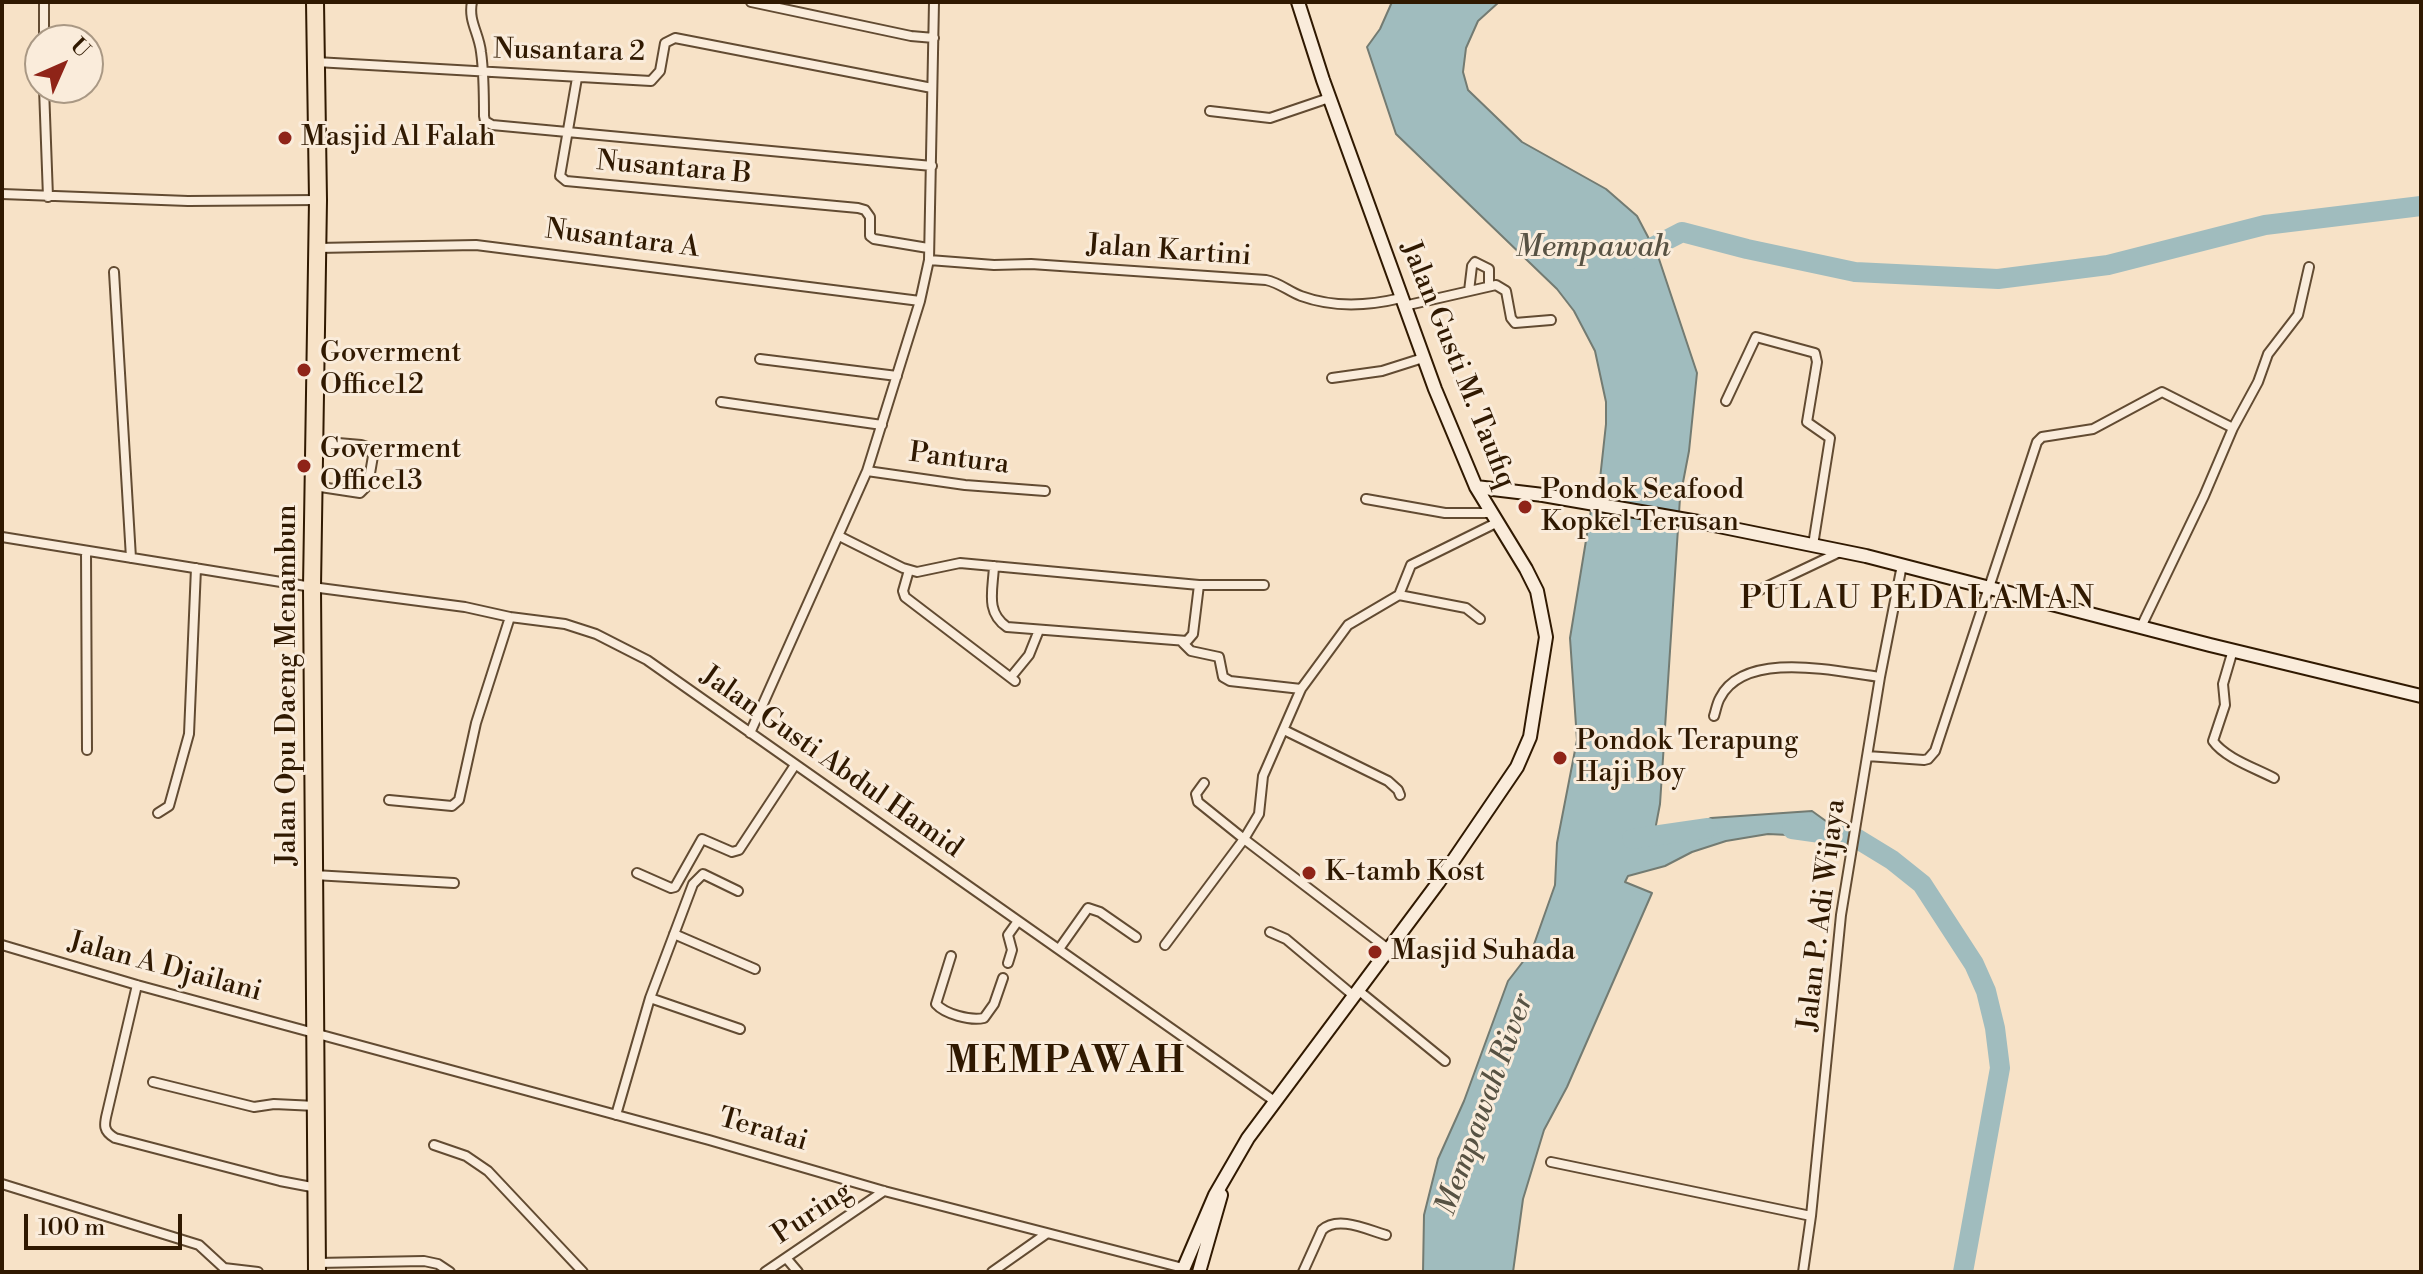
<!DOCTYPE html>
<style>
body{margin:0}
#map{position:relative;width:2423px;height:1274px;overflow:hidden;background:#f7e2c7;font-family:"Libre Bodoni",serif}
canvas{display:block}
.frame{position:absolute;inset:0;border:4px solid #301901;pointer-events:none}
.north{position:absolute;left:24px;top:24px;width:80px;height:80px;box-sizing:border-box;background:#faecdb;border:2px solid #a99884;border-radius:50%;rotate:45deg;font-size:22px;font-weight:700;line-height:32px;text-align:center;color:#301901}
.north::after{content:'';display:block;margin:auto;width:28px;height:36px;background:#8f2418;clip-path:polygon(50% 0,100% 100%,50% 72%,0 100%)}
.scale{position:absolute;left:24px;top:1214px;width:158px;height:36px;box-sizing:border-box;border:4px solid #301901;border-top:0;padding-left:10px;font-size:24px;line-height:28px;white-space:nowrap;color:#301901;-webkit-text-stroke:6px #faecdb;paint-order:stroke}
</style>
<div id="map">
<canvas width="2423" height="1274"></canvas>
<div class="frame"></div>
<div class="north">U</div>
<div class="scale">100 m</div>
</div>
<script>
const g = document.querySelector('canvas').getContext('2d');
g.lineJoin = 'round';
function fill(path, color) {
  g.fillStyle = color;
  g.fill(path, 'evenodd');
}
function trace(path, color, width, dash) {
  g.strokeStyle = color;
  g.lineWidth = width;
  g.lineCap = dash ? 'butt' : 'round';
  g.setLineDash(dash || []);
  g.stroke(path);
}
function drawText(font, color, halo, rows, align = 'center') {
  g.font = font + ' "Libre Bodoni",serif';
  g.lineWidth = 6;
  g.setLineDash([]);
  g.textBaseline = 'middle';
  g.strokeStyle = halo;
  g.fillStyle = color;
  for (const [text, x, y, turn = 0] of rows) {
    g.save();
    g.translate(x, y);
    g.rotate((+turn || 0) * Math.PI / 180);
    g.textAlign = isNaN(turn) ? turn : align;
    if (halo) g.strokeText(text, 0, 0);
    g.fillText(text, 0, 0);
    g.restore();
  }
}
const water = new Path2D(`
 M1392 2H1499L1478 21 1466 48 1463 72 1468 90 1522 142 1606 189 1637 216 1658 256 1697 373 1689 451 1680 498 1660 804 1656 825 1657 839 1662 841 1673 836 1711 818 1812 811 1830 824 1809 836 1768 834 1726 841 1692 852 1665 866 1628 876 1625 882 1652 893 1567 1087 1544 1130 1523 1199 1513 1272H1423L1424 1215 1438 1159 1464 1101 1508 981 1532 950 1555 885 1557 843 1577 740 1570 638 1591 510 1599 488 1606 424V402L1595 351 1574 311 1557 289 1396 134 1367 47 1380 29Z`);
const river = new Path2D(`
 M1628 260 1682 232 1747 249 1855 272 1998 279 2108 265 2265 225 2421 206
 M1792 829 1856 838 1892 860 1922 884 1974 964 1986 991 1995 1028 2000 1068 1963 1272
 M1632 839 1708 828`);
const street = new Path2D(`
 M44 2V40
 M472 2C468 21 479 33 481 52 484 73 484 95 484 116L485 121 492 125 932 166
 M751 2 911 36 934 38
 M316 62 651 81 660 71 665 43 675 38 932 88
 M577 78 560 176 566 181 858 208 865 210 870 217V236L874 239 928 248
 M44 88 48 197
 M1210 111 1270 118 1329 98
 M2 194 188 201 317 200
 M317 248 476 245 920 301
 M929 260 994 265 1031 264 1266 280C1280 283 1288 291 1301 296 1334 308 1368 306 1401 298
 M114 272 131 558
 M1469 291 1472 266 1475 262 1489 269V285
 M1404 306 1496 285 1506 291 1511 318 1515 323 1551 320
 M760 359 897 376
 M1332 378 1382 371 1423 358
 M1726 401 1756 337 1815 353 1817 362 1807 422 1830 438 1813 545
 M721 402 882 425
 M867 471 965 485 1045 491
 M314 486 360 493 368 485 373 456 367 447 361 445 315 441
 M1366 499 1445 513H1492
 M839 536 903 568 917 572 960 563 1199 585H1264
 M2 537 312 587 465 607 510 617 565 624 596 634 647 660 1273 1100
 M86 551 87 750
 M994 566C993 590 985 612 1007 627L1187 641 1193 634 1199 585
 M909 570 903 591 905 597 1015 681
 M1399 595 1466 608 1480 619
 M1747 596 1842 551
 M2141 627 2204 496 2233 428 2258 382 2268 354 2298 315 2309 267
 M1182 642 1191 651 1219 657 1223 677 1230 681 1301 689
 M2233 650 2223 684 2225 705 2213 741C2225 758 2255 768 2274 778
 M1011 677 1029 655 1039 630
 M1714 716C1716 710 1717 703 1720 698 1745 649 1838 672 1880 677
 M1284 730 1388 781 1398 790 1400 795
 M750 733 867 471 920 301 929 260 934 2
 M1867 756 1924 760 1928 759 1935 751 2037 442 2042 437 2093 429 2162 392 2233 428
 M389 800 452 806 459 800 476 723 510 617
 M158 813 169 806 189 734 196 568
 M637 873 671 888 675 887 702 839 732 852 739 850 795 765
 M314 875 454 883
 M1270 932 1286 939 1354 996
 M674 934 755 969
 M2 945 137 985 709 1140 884 1191 1183 1268
 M1165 945 1244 839 1198 802 1196 794 1204 783
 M1059 949 1088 908 1100 912 1136 937
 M1388 949 1244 839 1259 814 1263 776 1301 689 1348 625 1399 595 1411 565 1498 522
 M951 956 936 1004C945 1014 970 1021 984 1018L994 1004 1003 978
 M1008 963 1012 950 1008 935 1018 921
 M137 985 107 1113C104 1125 103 1131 115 1138L280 1181 317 1188
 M1358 990 1445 1061
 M650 998 740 1029
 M153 1082 254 1107 274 1104 316 1106
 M616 1115 650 998 693 884 703 874 738 891
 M434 1145 466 1156 488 1171 583 1272
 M1551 1162 1811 1216
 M2 1184 199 1245 224 1268 258 1272
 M787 1259 798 1272
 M317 1263 424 1261 438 1264 450 1272
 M765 1272 884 1191
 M992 1272 1046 1234
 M1303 1272 1322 1230C1338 1215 1368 1230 1386 1235
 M1803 1272 1811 1216 1841 915 1880 677 1902 565`);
const secondary = new Path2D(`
 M1476 487 1543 495 1704 523 1866 556 2210 645 2421 696
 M1182 1272 1215 1195 1248 1138 1438 883 1517 767 1530 737 1546 637 1537 591 1526 569 1476 487 1435 389 1323 80 1298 2
 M1199 1272 1221 1195`);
const highway = new Path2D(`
 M315 2 318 200 312 587 317 1272`);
const markers = [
 [285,138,8,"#8f2418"],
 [304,370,8,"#8f2418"],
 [304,466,8,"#8f2418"],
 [1525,507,8,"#8f2418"],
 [1560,758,8,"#8f2418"],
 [1309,873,8,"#8f2418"],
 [1375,952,8,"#8f2418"]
];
const streetNames = [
 ["Nusantara 2",569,52,1],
 ["Nusantara B",674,169,5],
 ["Nusantara A",622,240,7],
 ["Jalan Kartini",1169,252,4],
 ["Jalan Gusti M. Taufiq",1457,365,68],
 ["Pantura",959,460,7],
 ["Jalan Opu Daeng Menambun",288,685,-90],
 ["Jalan Gusti Abdul Hamid",831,763,35],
 ["Jalan P. Adi Wijaya",1823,915,-83],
 ["Jalan A Djailani",165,968,15],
 ["Teratai",763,1131,16],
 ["Puring",813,1214,-34]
];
const poiNames = [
 ["Masjid Al Falah",301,138],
 ["Goverment",320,354],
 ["Office12",320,386],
 ["Goverment",320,450],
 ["Office13",320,482],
 ["Pondok Seafood",1541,491],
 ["Kopkel Terusan",1541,523],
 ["Pondok Terapung",1576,742],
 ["Haji Boy",1576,774],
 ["K-tamb Kost",1325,873],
 ["Masjid Suhada",1391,952]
];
const waterNames = [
 ["Mempawah",1593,249],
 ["Mempawah River",1486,1105,-70]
];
const quarterNames = [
 ["PULAU PEDALAMAN",1918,600]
];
const districtNames = [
 ["MEMPAWAH",1066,1063]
];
fill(water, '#a0bcbe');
trace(water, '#737b72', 2);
trace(river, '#a0bcbe', 20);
trace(street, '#624b32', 12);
trace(secondary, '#301901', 16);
trace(highway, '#301901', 20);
trace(street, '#faecdb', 8);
trace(secondary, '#faecdb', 12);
trace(highway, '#f7e2c7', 16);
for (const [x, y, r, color] of markers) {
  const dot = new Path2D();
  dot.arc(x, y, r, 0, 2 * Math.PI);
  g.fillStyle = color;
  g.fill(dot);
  trace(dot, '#faecdb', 3);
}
drawText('28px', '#301901', '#faecdb', streetNames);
drawText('28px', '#301901', '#faecdb', poiNames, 'left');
drawText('italic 30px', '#575243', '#faecdb', waterNames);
g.letterSpacing = '2px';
drawText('32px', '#301901', '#faecdb', quarterNames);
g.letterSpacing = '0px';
g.letterSpacing = '2px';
drawText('bold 36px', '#301901', '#faecdb', districtNames);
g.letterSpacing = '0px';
</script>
